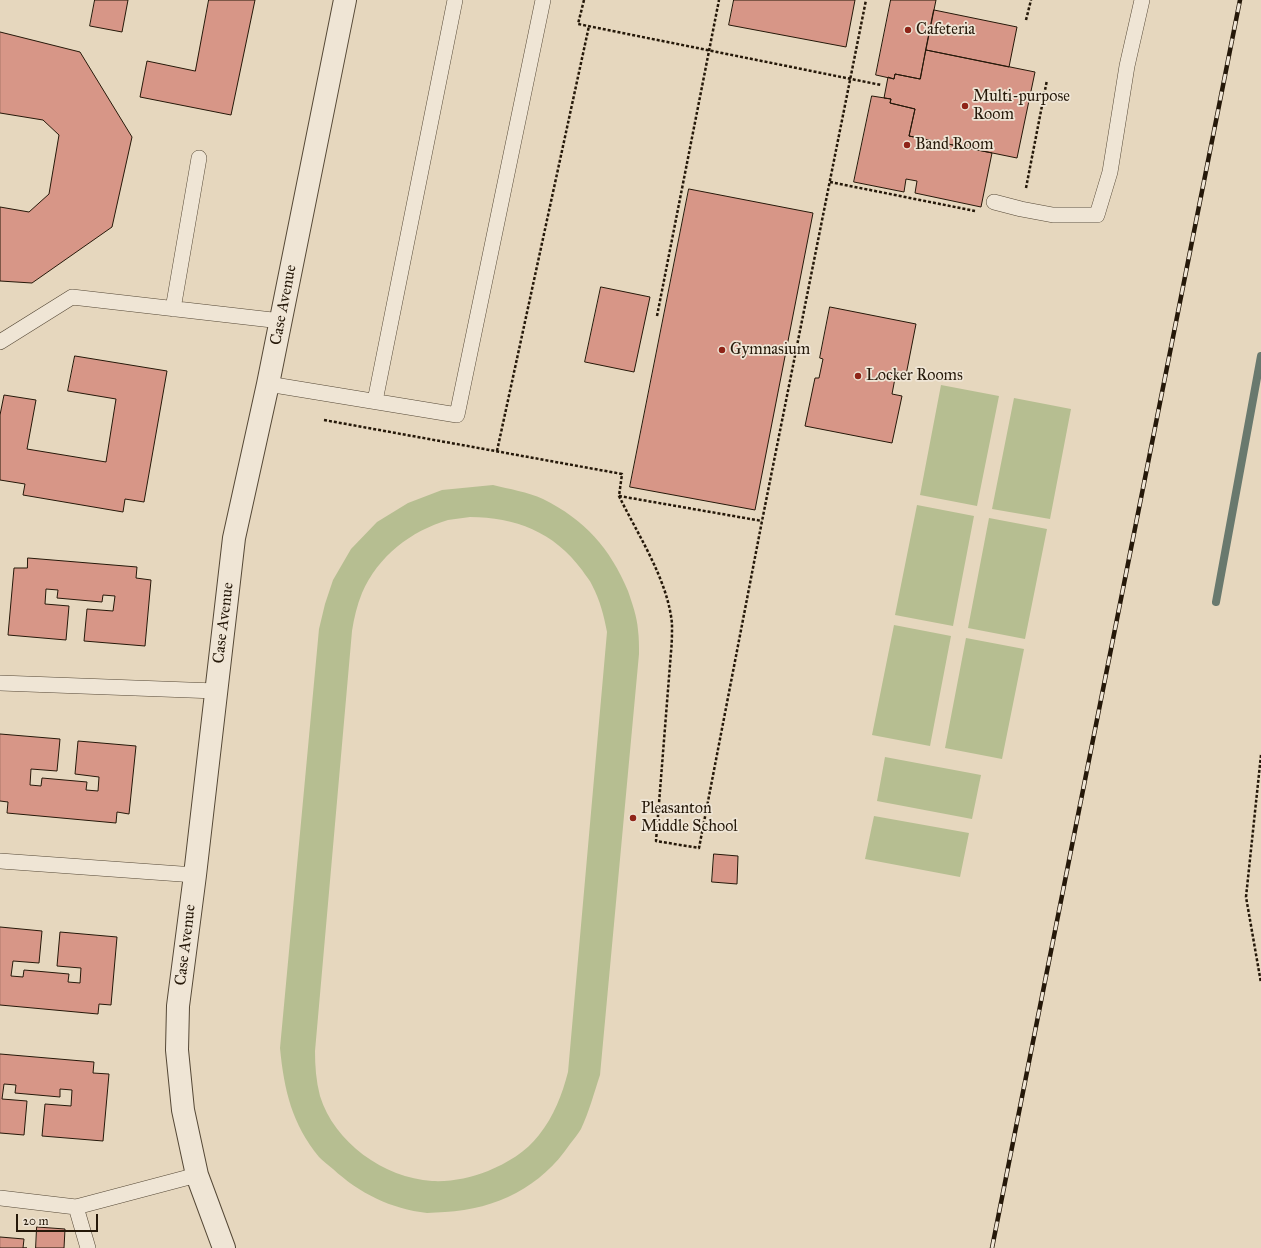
<!DOCTYPE html>
<style>
body{margin:0}
#map{position:relative;width:1261px;height:1248px;overflow:hidden;background:#e6d7be;font-family:"IM FELL Great Primer",serif}
canvas{display:block}
.scale{position:absolute;left:16px;top:1214px;width:82px;height:18px;box-sizing:border-box;border:2px solid #251809;border-top:0;padding-left:5px;font-size:12px;line-height:14px;white-space:nowrap;color:#251809;-webkit-text-stroke:3px #efe5d5;paint-order:stroke}
</style>
<div id="map">
<canvas width="1261" height="1248"></canvas>
<div class="scale">20 m</div>
</div>
<script>
const g = document.querySelector('canvas').getContext('2d');
g.lineJoin = 'round';
function fill(path, color) {
  g.fillStyle = color;
  g.fill(path, 'evenodd');
}
function trace(path, color, width, dash) {
  g.strokeStyle = color;
  g.lineWidth = width;
  g.lineCap = dash ? 'butt' : 'round';
  g.setLineDash(dash || []);
  g.stroke(path);
}
function drawText(font, color, halo, rows, align = 'center') {
  g.font = font + ' "IM FELL Great Primer",serif';
  g.lineWidth = 3.5;
  g.setLineDash([]);
  g.textBaseline = 'middle';
  g.strokeStyle = halo;
  g.fillStyle = color;
  for (const [text, x, y, turn = 0] of rows) {
    g.save();
    g.translate(x, y);
    g.rotate((+turn || 0) * Math.PI / 180);
    g.textAlign = isNaN(turn) ? turn : align;
    if (halo) g.strokeText(text, 0, 0);
    g.fillText(text, 0, 0);
    g.restore();
  }
}
const green = new Path2D(`
 M941 385 999 396 977 506 920 495Z
 M1014 398 1071 409 1050 519 992 509Z
 M493 485C509 489 528 492 543 499 585 520 610 548 628 591 632 603 637 616 638 630 639 638 639 646 639 654L600 1075C594 1093 589 1112 581 1129 578 1134 574 1139 570 1144 541 1187 497 1209 445 1212 439 1212 433 1213 427 1213 391 1209 359 1193 333 1169 328 1165 323 1161 319 1157 292 1124 284 1090 280 1048L319 629 325 604 333 580 351 549 377 522 408 503 442 490ZM470 517C515 517 554 532 582 570 585 575 590 580 592 585 600 600 604 616 607 632L568 1072C562 1095 554 1116 539 1135 526 1152 507 1163 488 1171 470 1178 451 1182 432 1181 384 1178 334 1142 320 1096 316 1081 315 1066 315 1051L352 631C354 618 357 605 362 593 378 556 411 531 448 520 455 519 463 518 470 517Z
 M917 505 974 516 953 626 895 615Z
 M989 518 1047 529 1025 639 968 628Z
 M894 625 951 636 930 746 872 735Z
 M966 638 1024 649 1002 759 945 748Z
 M885 757 981 775 972 819 877 801Z
 M874 816 969 833 960 877 865 859Z`);
const stream = new Path2D(`
 M1216 602 1261 356`);
const building = new Path2D(`
 M95 0H128L122 32 90 26Z
 M209 0H255L231 115 140 97 147 61 195 71Z
 M734 0H855L846 47 729 25Z
 M891 0H936L920 79 895 74 894 79 876 75Z
 M934 10 1017 27 1009 67 926 50Z
 M0 32 80 52 132 137 112 227 32 283 0 281V207L29 212 49 194 59 135 43 120 0 113Z
 M926 50 1035 72 1017 158 909 136 915 109 890 103 891 99 884 98 888 77 894 79 895 74 920 79Z
 M872 96 891 99 890 103 915 109 909 136 992 153 981 207 915 193 917 181 906 179 904 192 854 182Z
 M689 189 813 213 755 510 630 487Z
 M601 287 650 297 634 372 585 362Z
 M830 307 916 324 906 375 896 373 892 394 902 396 892 443 805 426 815 378H819L823 359 820 358Z
 M75 356 167 371 144 502 125 499 123 512 23 495 25 484 0 480V415L4 395 36 400 27 449 106 462 116 399 68 391Z
 M28 558 137 567 136 578 151 580 145 646 84 641 87 609 113 611 115 596 103 595 102 602 57 598 58 590 46 589 45 604 69 606 66 640 8 635 14 568H27Z
 M0 734 60 739 57 771 31 769 30 785 41 786 42 778 87 782 86 790 98 791 99 777 75 774 78 741 136 746 129 814 117 812 116 823 7 813 8 802 0 801Z
 M714 854 738 856 737 884 712 882Z
 M0 927 42 931 39 963 13 961 11 976 23 977 24 970 69 974 68 982 80 983 81 968 57 966 60 932 117 937 111 1005 99 1004 98 1014 0 1005Z
 M0 1054 94 1062 93 1073 109 1074 103 1141 42 1136 45 1104 71 1106 72 1090 60 1089V1097L15 1093 16 1085 4 1084 2 1099 27 1101 24 1135 0 1133Z
 M37 1227 65 1229 64 1248H36Z
 M0 1237 24 1239 23 1248H27H0Z`);
const path = new Path2D(`
 M584 0 578 24 881 85
 M1026 20 1031 0
 M830 182 975 211
 M1026 188 1047 80
 M657 316 719 0
 M324 420 622 474 619 496 762 521
 M497 451 589 26
 M619 496C638 535 668 580 672 624 672 633 672 643 671 652L656 841 699 848 762 521 866 0
 M1261 755 1246 897 1261 983`);
const service = new Path2D(`
 M994 202 1021 209 1053 215H1097L1110 172 1127 66 1142 0
 M173 309 199 158
 M0 342 72 297 281 321
 M268 384 457 415 543 0
 M375 401 455 0
 M0 683 216 691
 M0 861 195 875
 M0 1198 76 1207 197 1175
 M76 1207 88 1248`);
const tertiary = new Path2D(`
 M224 1248 197 1175 183 1110 177 1050 178 1006 195 875 234 538 268 384 345 0`);
const rail = new Path2D(`
 M992 1248 1240 0`);
const markers = [
 [908,30,4,"#8f2418"],
 [965,106,4,"#8f2418"],
 [907,145,4,"#8f2418"],
 [722,350,4,"#8f2418"],
 [858,376,4,"#8f2418"],
 [633,818,4,"#8f2418"]
];
const poiNames = [
 ["Cafeteria",916,30],
 ["Multi-purpose",973,97],
 ["Room",973,115],
 ["Band Room",915,145],
 ["Gymnasium",730,350],
 ["Locker Rooms",866,376],
 ["Pleasanton",641,809],
 ["Middle School",641,827]
];
const streetNames = [
 ["Case Avenue",284,305,-79],
 ["Case Avenue",224,623,-83],
 ["Case Avenue",186,945,-83]
];
fill(green, '#b6be91');
trace(stream, '#69796e', 8);
fill(building, '#d79687');
trace(building, '#251809', 1);
trace(service, '#554836', 16);
trace(tertiary, '#554836', 24);
trace(path, '#251809', 2.5, [3, 2]);
trace(service, '#efe5d5', 15);
trace(tertiary, '#efe5d5', 22);
trace(rail, '#251809', 4.5);
trace(rail, '#efe5d5', 3, [9]);
for (const [x, y, r, color] of markers) {
  const dot = new Path2D();
  dot.arc(x, y, r, 0, 2 * Math.PI);
  g.fillStyle = color;
  g.fill(dot);
  trace(dot, '#efe5d5', 1.5);
}
drawText('16px', '#251809', '#efe5d5', poiNames, 'left');
drawText('16px', '#251809', '#efe5d5', streetNames);
</script>
